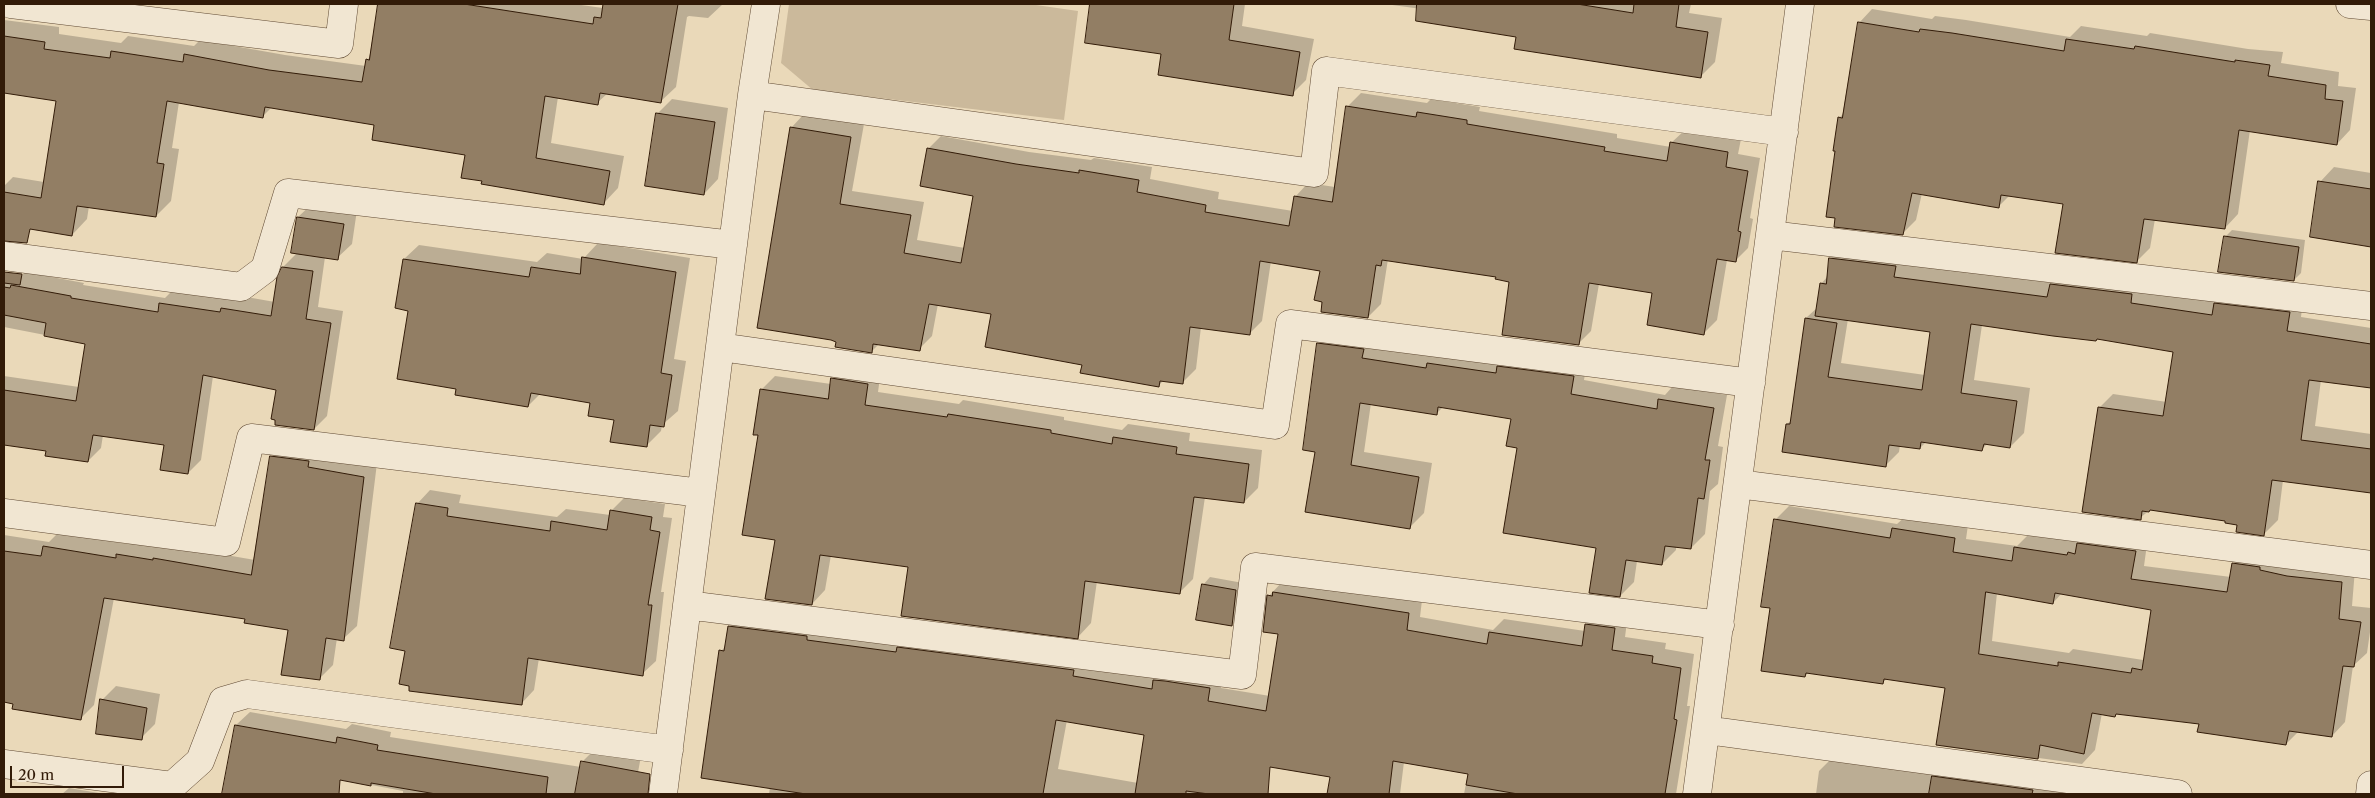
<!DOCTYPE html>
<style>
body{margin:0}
#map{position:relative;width:2375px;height:798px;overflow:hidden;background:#ead9b9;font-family:"Libre Caslon Text",serif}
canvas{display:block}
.frame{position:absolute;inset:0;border:5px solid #321b08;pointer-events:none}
.scale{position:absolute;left:10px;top:766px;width:114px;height:22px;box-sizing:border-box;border:2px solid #321b08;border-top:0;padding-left:6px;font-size:15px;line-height:18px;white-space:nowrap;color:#321b08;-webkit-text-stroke:4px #f1e6d2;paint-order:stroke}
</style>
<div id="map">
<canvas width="2375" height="798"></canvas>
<div class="frame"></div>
<div class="scale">20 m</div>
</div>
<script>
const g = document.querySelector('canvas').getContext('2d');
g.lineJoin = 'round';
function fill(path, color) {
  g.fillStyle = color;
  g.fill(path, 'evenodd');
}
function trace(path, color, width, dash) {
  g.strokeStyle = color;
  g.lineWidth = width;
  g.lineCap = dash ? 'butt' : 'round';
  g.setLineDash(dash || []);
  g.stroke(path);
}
const green = new Path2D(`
 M789 4H1029L1078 11 1064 120 813 90 781 63Z`);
const shadow = new Path2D(`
 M379 4H574L603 8 604 4H723L708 18 689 16 687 17 676 87 660 102 608 93 597 103 558 97 551 143 624 156 618 188 603 204 483 180 466 154 375 124 272 107 262 117 179 102 172 148 179 149 171 201 156 216 89 206 87 219 72 235 4 224V186L13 177 44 182 57 100 4 92V20L59 27V34L121 43 128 36 194 46 200 40 285 55 366 66 367 60 371 56Z
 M1092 4H1245L1242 26 1314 39 1306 80 1292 94 1163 53 1086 42Z
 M1385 4H1691L1689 13 1722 18 1715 62 1700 77 1517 36 1465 15Z
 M1872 9 1932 19 1935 16 1966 20 2070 37 2081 26 2147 36 2150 33 2248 49 2283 52 2281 63 2339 72 2338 86 2356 88 2350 130 2337 144 2250 130 2238 214 2225 228 2155 219 2150 248 2137 261 2064 203 2010 195 1999 206 1922 193 1916 220 1902 234 1839 118 1845 112 1859 23Z
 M1361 93 1427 103 1431 99 1480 107 1479 111 1617 134V138L1671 147V143L1685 130 1741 139 1738 154 1760 158 1750 218 1753 219 1748 248 1735 261 1727 260 1717 320 1704 333 1653 292 1599 284 1591 331 1578 344 1510 281 1497 276 1388 259 1381 304 1368 317 1323 301 1321 270 1271 261 1262 321 1249 334 1201 327 1196 369 1183 382 1164 380 1159 385 1083 364 992 313 938 304 932 336 919 349 879 344 872 351 837 341 791 128 804 114 864 124 852 191 924 202 917 240 965 248 974 195 928 149 941 136 1029 152 1091 160 1094 158 1152 167 1150 179 1219 192 1218 199 1293 211 1295 197 1308 183 1335 187 1348 106Z
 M672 99 728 108 718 179 704 194 657 114Z
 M2334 167 2371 173V246L2320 182Z
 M313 203 357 210 352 244 337 258 325 257 318 307 343 311 327 416 314 429 278 389 213 376 201 460 188 473 165 444 103 435 101 448 88 461 48 450 4 444V376L79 387 86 343 4 327V331V278L18 280 25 272 84 283 83 285 165 298 173 290 235 295 275 302 283 267 298 252H292L298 217Z
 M2232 230 2305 240 2301 273 2294 280 2225 237Z
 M598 243 690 258 674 359 686 361 678 411 662 425 661 431 646 446 591 402 541 393 528 406 457 388 410 310 397 307 404 259 419 245 537 262 547 253 583 259Z
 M1844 244 1907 263 2053 283 2065 271 2303 299 2301 317 2371 328V387L2321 380 2315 426 2371 434V492L2283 480 2278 520 2264 534 2226 520 2151 509 2140 518 2099 408 2113 394 2167 402 2174 351 2097 338 1982 325 1974 380 2030 388 2024 433 2010 447 1988 443 1982 449 1926 442 1920 448 1900 445 1899 452 1885 466 1787 424 1792 420 1806 318 1818 307 1821 284 1828 276 1831 258ZM1848 319 1931 331 1925 375 1841 363Z
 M1332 330 1587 362 1584 380 1665 395 1673 386 1727 395 1718 446 1723 447 1718 484 1710 491 1705 534 1691 548 1676 546V550L1662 564 1637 561 1634 582 1620 596 1598 547 1518 447 1512 418 1443 407 1436 414 1371 403 1364 452 1432 463 1424 513 1410 527 1316 451 1318 344Z
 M846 365 881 370 878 392 959 404 963 400 1064 417V420L1122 430 1128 424 1190 433 1189 441 1262 450 1258 488 1244 502 1205 497 1193 579 1179 593 1097 581 1091 623 1078 637 910 566 831 555 825 590 812 604 777 539 760 434 761 390 775 376 831 384 832 379Z
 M285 443 377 463 357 626 343 639 337 638 333 665 319 679 289 629 246 618 114 598 94 705 80 719 4 701V535L49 542 58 533 128 544 131 541 168 545 255 560 271 457Z
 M430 490 461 495 459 503 557 517 566 509 610 515 611 511 624 498 665 504 663 517 672 518 661 592H664L656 661 642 674 539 658 534 690 521 704 406 650 417 504Z
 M1789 506 1897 524 1907 515 1968 525 1966 539 2017 546 2029 534 2080 542 2092 530 2148 537 2144 566 2231 577 2233 564 2246 550 2355 569 2352 606 2371 608V625L2367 653 2353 666 2345 722 2332 736 2299 731 2286 744 2200 723 2118 713 2115 715 2102 713 2095 750 2082 764 1938 744 1946 686 1887 679 1883 682 1809 672 1805 676 1771 607 1775 520ZM1997 593 2053 603 2062 593 2152 609 2145 657 2143 660 2073 649 2069 653 1992 641Z
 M1210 577 1243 583 1239 618 1232 625 1203 585Z
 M1282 582 1422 600 1420 617 1493 630 1504 619 1585 631 1586 624 1600 611 1628 614 1625 637 1666 643 1665 649 1694 654 1687 706H1690L1676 794H1464L1468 773 1404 762 1400 794H1329L1331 776 1226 754 1208 794H769L770 787 721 651 727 645 729 627 743 613 1223 675 1221 688 1270 696 1279 633 1269 596ZM1067 720 1146 734 1138 783 1058 769Z
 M116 686 160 694 155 724 141 738 102 700Z
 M250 712 346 729 352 724 391 732 390 737 581 767 582 762 596 748 641 756 634 794H403V791L319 775 315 794H223L236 725Z
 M1834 756 2111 794H1816L1819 771Z
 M69 788 105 794H62Z`);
const building = new Path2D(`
 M378 4H464L593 24 594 17 601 18 603 4H678L661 103 600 93 598 105 545 96 536 158 610 171 604 205 481 184 482 181 461 178 465 155 372 140 374 125 265 107 263 118 167 101 157 163 164 164 156 217 77 206 72 236 30 229 27 243 4 241V192L41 198 56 101 4 93V36L45 42 44 49 110 58 111 51 183 62 184 54 269 70 362 82 366 59 369 60Z
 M1090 4H1234L1229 40 1300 52 1293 96 1158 75 1161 54 1085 43Z
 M1417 4H1577L1633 13 1634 4H1679L1676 27 1708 32 1701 78 1514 49 1516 37 1416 21Z
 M1858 22 1919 32 1920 29 1952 33 2064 51 2066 39 2134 49 2135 46 2235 62V60L2270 65 2268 76 2326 85 2325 99 2343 101 2337 145 2239 130 2225 229 2144 219 2137 263 2055 253 2063 204 2001 195 1999 208 1912 193 1903 235 1834 227 1835 218 1826 217 1835 151H1833L1838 117 1842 118Z
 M1346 106 1416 117 1417 112 1467 120V124L1605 147 1604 151 1667 161 1670 142 1728 152 1726 167 1748 171 1738 231 1741 232 1736 262 1717 259 1704 335 1647 325 1652 293 1589 283 1579 345 1502 335 1509 282 1495 279 1496 277 1382 260 1381 266 1376 265 1368 318 1321 312 1322 302 1314 300 1320 271 1260 261 1250 335 1190 327 1183 384 1160 381 1159 387 1080 373 1082 365 985 347 991 314 929 304 920 351 873 344 872 353 835 347 836 342 831 340 757 328 790 127 851 137 840 204 911 215 904 253 961 263 973 196 920 186 927 148 1016 164 1079 173V170L1139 180 1137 192 1206 205 1205 212 1289 226 1294 196 1332 202Z
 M656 113 715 122 704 195 645 186Z
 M2318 181 2371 189V247L2310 237Z
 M297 217 344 224 338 260 291 253Z
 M2224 236 2299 247 2294 281 2218 272Z
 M582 257 676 272 661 373 672 375 664 427 650 425 647 447 610 442 614 420 588 416 590 403 531 393 528 407 455 395 456 389 397 379 408 311 395 308 403 259 529 277 531 267 580 274Z
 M1829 258 1896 266 1894 277 2047 297 2050 284 2132 294 2131 303 2212 315 2214 303 2290 312 2287 331 2371 344V388L2309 380 2301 440 2371 449V493L2272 480 2264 536 2236 532 2237 525 2225 523V521L2150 510 2149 512 2142 511 2141 520 2082 512 2098 407 2163 416 2173 352 2097 339 2096 341 2053 336 1971 324 1961 393 2017 401 2010 448 1984 444 1982 451 1921 442 1920 449 1889 445 1886 467 1782 452 1786 424H1790L1805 318 1837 323 1828 377 1922 390 1930 332 1815 316 1820 283 1826 284Z
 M282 267 313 271 306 319 331 323 314 430 275 425V420L271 419 276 390 203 375 188 474 160 470 164 445 93 435 88 462 45 456 46 451 4 445V390L76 401 85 344 44 336 46 323 4 315V287L10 288 11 285 71 296V298L158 312 159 303 220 312 221 308 271 316 277 277Z
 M4 272 22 274 20 285 4 283Z
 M1317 343 1364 349 1362 358 1426 368 1427 363 1496 373 1497 366 1574 376 1571 394 1657 409 1658 399 1714 408 1705 460H1710L1704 499 1698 498 1691 549 1665 546 1662 565 1626 560 1620 597 1589 593 1596 548 1503 533 1517 448 1506 446 1511 419 1438 407 1437 415 1360 403 1351 465 1419 477 1410 529 1305 512 1315 452 1303 450Z
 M831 378 868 384 865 405 947 417 948 414 1051 430V433L1112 444 1113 437 1177 447 1176 454 1249 464 1244 503 1194 497 1180 594 1085 581 1078 639 901 616 908 567 820 555 812 605 765 599 775 540 742 535 758 435H753L760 389 828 399Z
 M270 456 309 461 308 467 364 477 344 641 326 638 320 680 281 675 288 630 244 623 245 619 104 598 81 720 12 709 13 704 4 702V551L41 556 43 546 116 558V554L153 560V558L251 575Z
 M416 503 448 508 447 516 550 531 551 521 607 530 610 510 652 517 650 530 660 532 648 605H652L643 676 528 658 522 705 409 691V686L399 684 405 651 390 648Z
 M1774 519 1890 538 1892 528 1955 538 1953 552 2012 561 2014 547 2067 555 2068 552 2075 554 2077 543 2136 551 2131 579 2227 592 2232 563 2260 567V570L2287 576 2342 582 2339 619 2361 622 2354 667 2343 666 2332 737 2289 731 2286 745 2197 732 2199 724 2116 714 2115 717 2092 713 2084 754 2040 745 2038 759 1936 745 1945 688 1884 679 1883 684 1806 673 1805 677 1761 671 1770 608 1761 607ZM1986 592 2053 604 2055 593 2151 610 2142 670 2132 668 2131 673 2058 662V666L1979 654Z
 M1202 584 1236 590 1232 626 1196 620Z
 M1273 592 1409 613 1407 630 1487 644 1489 632 1582 646 1585 624 1615 628 1612 650 1653 656 1652 663 1681 668 1674 719 1677 720 1665 794H1518L1466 785 1468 774 1393 761 1389 794H1327L1330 777 1270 767 1268 794H1209L1186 791V794H1135L1144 735 1056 720 1043 794H806L701 778 719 650 724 651 728 626 807 636V640L896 652 897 647 1074 670 1073 676 1152 689 1153 680 1165 681 1210 688 1208 701 1266 711 1278 634 1263 632 1267 595 1272 596Z
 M100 699 147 708 142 740 96 734Z
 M235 725 336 743 337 737 378 745 377 750 548 777 546 794H436L371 783V786L340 780 339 794H222Z
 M581 761 650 774 648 794H575Z
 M1932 776 2033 790 2032 794H1929Z`);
const minor = new Path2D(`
 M11 4 339 44 344 4
 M2350 4 2371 6
 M752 95 1314 173 1326 71 1784 132
 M1770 235 2371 306
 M4 256 241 287 265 269 288 193 733 245
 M720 347 1275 425 1290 324 1751 383
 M1738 484 2371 565
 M4 513 226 542 251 438 701 493
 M687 605 1242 675 1255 567 1720 625
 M1706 730 2178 794
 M4 764 172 786 200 761 223 701 247 694 669 750
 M663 794 752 95 766 4
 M1697 794 1800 4
 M2370 794 2371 785`);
fill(green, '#cbb99b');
fill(shadow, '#0003');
fill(building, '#927e64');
trace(building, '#321b08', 1);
trace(minor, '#604a34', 29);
trace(minor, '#f1e6d2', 28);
</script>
